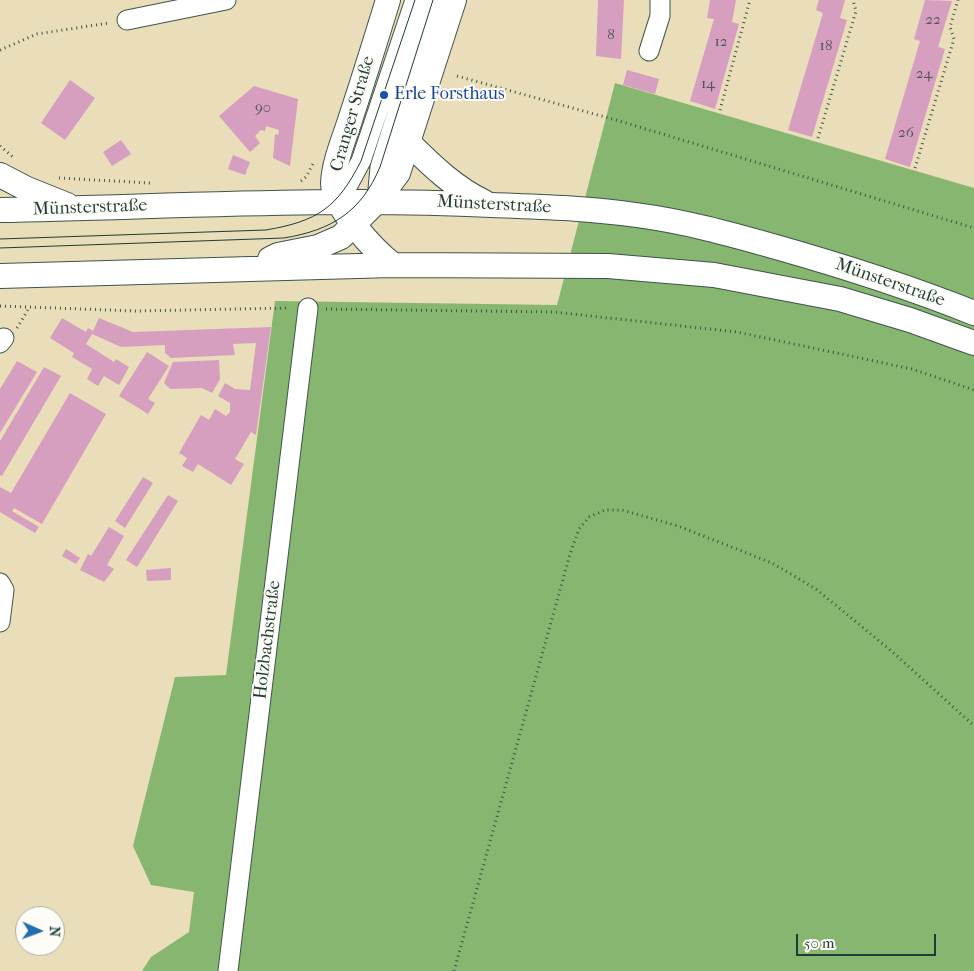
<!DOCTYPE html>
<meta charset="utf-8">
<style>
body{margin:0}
#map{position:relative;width:974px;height:971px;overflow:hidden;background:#e9deb9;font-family:"IM FELL French Canon",serif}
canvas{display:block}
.north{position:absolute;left:15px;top:906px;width:50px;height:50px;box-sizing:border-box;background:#fdfcf7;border:1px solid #a4b0a9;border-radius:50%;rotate:92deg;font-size:14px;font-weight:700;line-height:20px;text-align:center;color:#1f3d34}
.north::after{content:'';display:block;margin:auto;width:18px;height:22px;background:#1f6fb2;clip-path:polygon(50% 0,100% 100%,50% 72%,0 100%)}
.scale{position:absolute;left:796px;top:934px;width:140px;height:22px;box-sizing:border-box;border:2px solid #1f3d34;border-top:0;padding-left:6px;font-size:15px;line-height:18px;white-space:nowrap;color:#1f3d34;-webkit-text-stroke:4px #fdfcf7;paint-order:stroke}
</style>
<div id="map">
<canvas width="974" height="971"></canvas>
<div class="north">N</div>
<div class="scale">50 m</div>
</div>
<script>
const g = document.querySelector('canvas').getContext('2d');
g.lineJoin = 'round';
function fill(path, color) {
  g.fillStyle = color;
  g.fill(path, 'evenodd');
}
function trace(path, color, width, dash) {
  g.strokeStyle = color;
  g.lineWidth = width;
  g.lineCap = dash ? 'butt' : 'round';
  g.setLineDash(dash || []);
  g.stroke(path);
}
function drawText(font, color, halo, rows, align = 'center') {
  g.font = font + ' "IM FELL French Canon",serif';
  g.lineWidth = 4;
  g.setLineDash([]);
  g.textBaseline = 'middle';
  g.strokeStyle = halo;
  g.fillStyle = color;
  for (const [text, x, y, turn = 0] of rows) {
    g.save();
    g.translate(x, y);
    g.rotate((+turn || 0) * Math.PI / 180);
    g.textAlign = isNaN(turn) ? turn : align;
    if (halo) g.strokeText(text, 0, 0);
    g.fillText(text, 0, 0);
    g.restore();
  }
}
const forest = new Path2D(`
 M615 83 974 188V971H142L151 957 189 932 194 892 151 885 133 846 175 677 226 675 275 301 557 305Z`);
const building = new Path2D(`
 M598 0H624L621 59 596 56Z
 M710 0H736L732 22 739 24 715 109 690 101 714 19 707 18Z
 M819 0H845L840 18 847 20 812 137 788 130 823 13 816 10Z
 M925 0 952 1 938 47 945 49 910 167 885 159 920 41 914 39Z
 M627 70 659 79 655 94 623 85Z
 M70 80 95 98 65 140 41 123Z
 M254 86 298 99 290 166 273 158 275 134 278 135 279 130 266 126 265 131 261 130 255 136 260 143 250 152 219 116Z
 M121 140 131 154 112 166 103 152Z
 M233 155 250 162 245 175 228 169Z
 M62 318 86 332 88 328 93 331 99 318 133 332 271 327 256 435 251 432 235 459 244 464 231 485 198 464 193 472 182 466 187 458 179 453 201 415 209 420 215 409 226 416 230 412V403L218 396 225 383 235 389 250 390 256 343 233 344 235 355 171 358 165 353V345L121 347 92 334 86 344 114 362 116 359 129 367 119 385 104 376 98 386 87 379 92 369 72 357 74 353 50 338Z
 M147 352 169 366 148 399 155 403 148 414 119 396Z
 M219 360 220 379 212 393 202 388 170 389 164 383 173 362Z
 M17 361 37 372 0 433V389Z
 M44 367 61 376 2 476 0 475V441Z
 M70 393 106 414 42 524 14 508 12 511 39 527 35 533 0 512V487L11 493Z
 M143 477 153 483 125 528 115 521Z
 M168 495 178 501 137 567 126 560Z
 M109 527 124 536 107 565 114 569 104 582 80 570 88 554 91 556Z
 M66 549 80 558 76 564 62 556Z
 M171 568V580L147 581 146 570Z`);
const path = new Path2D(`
 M0 50 37 34 109 23
 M457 76 616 120 974 228
 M720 110 750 0
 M818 138 856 11 853 0
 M0 146 13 157
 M915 168 954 39 950 27 958 0
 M59 178 150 183
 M301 181 306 177 314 162
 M0 306 135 311 289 308
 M326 309 554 312 737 332 912 369 974 390
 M17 328 29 308
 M454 971 570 554 579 529 589 517 605 510H622L678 526 772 563 816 589 895 654 974 726`);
const minor = new Path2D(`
 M127 20 226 0
 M649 51 660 16V0
 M377 201 380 167 433 0
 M335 202 348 185 361 161 415 0
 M0 343 4 338
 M0 583 4 590 0 622
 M228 971 308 308`);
const major = new Path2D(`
 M388 0C376 39 364 78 351 117 345 137 334 161 333 183 333 207 375 251 393 265
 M409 143C432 166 455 188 484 202
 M0 175 27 189 67 205
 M0 210C164 207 328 197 492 205 540 207 588 208 636 215 683 221 730 234 776 247 843 266 909 287 974 313
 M270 259 278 255 318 247 341 237 377 201 398 173 454 0
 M0 276 393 265 608 266 714 275 840 299 910 320 974 343`);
const tram = new Path2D(`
 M0 239 266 230C318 221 337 208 361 161L415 0
 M0 248 284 238C332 230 361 212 380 167L433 0`);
const markers = [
 [384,95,5,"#1a4fb4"]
];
const numberNames = [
 ["22",933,20],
 ["8",611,35],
 ["12",721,42],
 ["18",826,46],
 ["24",924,74],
 ["14",708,84],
 ["90",263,108],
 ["26",906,133]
];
const transitNames = [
 ["Erle Forsthaus",394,95]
];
const streetNames = [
 ["Cranger Straße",353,114,-74],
 ["Münsterstraße",494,205,3],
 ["Münsterstraße",90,208,-2],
 ["Münsterstraße",890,283,19],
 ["Holzbachstraße",268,640,-83]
];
fill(forest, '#86b66f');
fill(building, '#d69ebf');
trace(minor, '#3d5548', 21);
trace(major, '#3d5548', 26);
trace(path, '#3d5548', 3, [1, 4]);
trace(minor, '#fff', 19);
trace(major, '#fff', 24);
trace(tram, '#1f3d34', 1);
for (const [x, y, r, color] of markers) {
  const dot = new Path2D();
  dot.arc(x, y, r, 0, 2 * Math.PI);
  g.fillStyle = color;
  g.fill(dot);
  trace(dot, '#fdfcf7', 2);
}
drawText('15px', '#4d5557', null, numberNames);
drawText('18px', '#164399', '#fdfcf7', transitNames, 'left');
drawText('18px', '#1f3d34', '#fdfcf7', streetNames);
</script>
